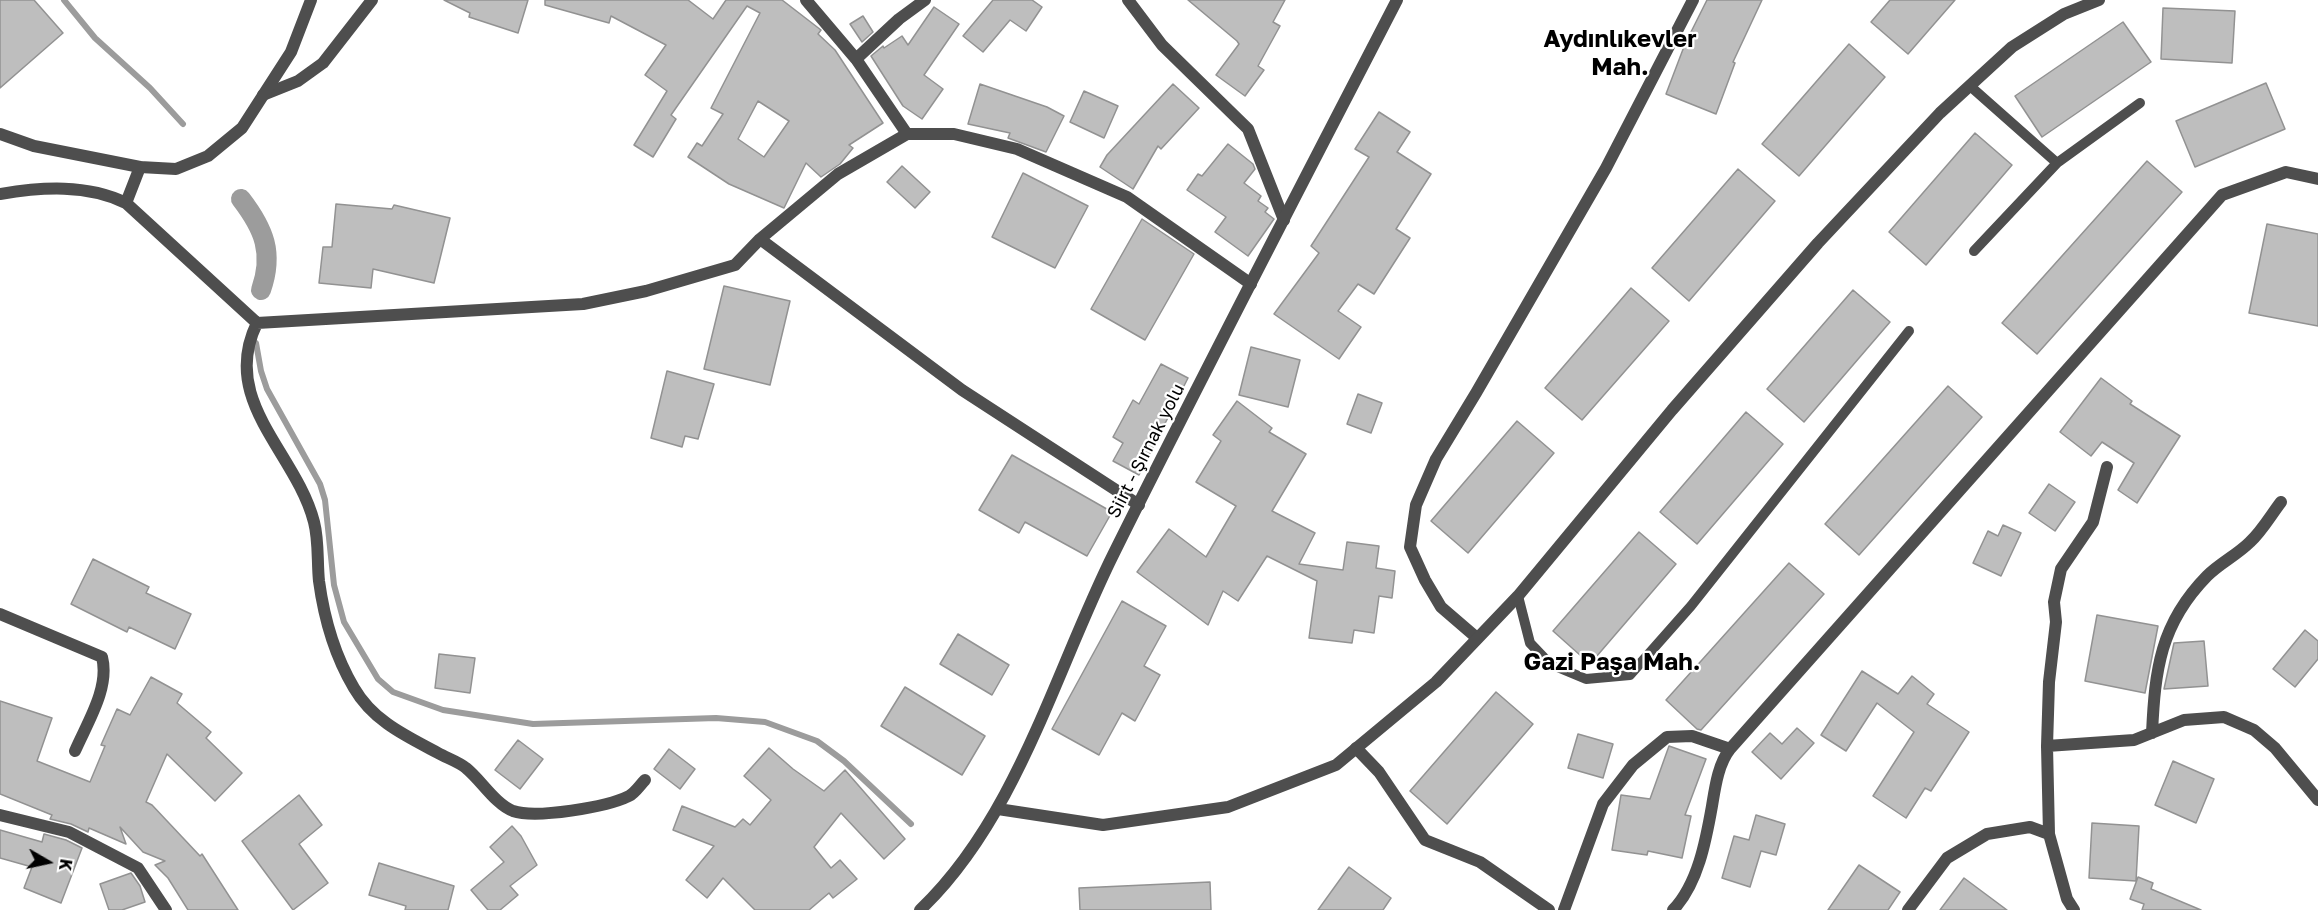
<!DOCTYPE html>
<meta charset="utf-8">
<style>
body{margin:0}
#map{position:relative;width:2318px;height:910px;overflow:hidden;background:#fff;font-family:"Golos Text",sans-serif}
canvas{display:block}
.north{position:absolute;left:18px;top:832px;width:60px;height:60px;-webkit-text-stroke:4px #fff;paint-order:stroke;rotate:99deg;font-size:16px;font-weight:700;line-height:24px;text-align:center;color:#000}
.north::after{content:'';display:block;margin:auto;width:21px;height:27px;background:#000;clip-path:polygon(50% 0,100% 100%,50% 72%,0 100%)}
</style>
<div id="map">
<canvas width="2318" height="910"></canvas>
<div class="north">K</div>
</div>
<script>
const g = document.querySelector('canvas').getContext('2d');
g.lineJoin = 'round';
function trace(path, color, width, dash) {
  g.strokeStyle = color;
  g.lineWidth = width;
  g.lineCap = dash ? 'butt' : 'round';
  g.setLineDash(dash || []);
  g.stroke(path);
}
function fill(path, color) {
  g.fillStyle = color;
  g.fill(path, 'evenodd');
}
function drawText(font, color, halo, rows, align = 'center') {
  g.font = font + ' "Golos Text",sans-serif';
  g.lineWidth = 4.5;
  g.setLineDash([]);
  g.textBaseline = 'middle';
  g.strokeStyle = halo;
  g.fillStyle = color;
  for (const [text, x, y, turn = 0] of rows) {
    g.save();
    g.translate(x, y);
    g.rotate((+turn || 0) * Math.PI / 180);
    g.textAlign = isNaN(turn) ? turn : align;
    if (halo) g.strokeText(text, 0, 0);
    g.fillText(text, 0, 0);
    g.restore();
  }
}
const stream = new Path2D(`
 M64 0 95 38 150 88 183 124
 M256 343 261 371 267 389 320 484 325 500 334 585 344 622 378 679 393 692 443 710 533 724 716 718 765 722 817 741 844 761 911 824`);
const canal = new Path2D(`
 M241 199C264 229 274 253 261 290`);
const building = new Path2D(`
 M0 0H34L63 33 0 88Z
 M444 0H528L518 33 469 17 470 13Z
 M545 0H688L713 19 726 0H782L821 30 818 34 835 50 883 123 849 145 853 148 840 164 821 177 806 163 784 208 729 184 688 157 697 143 702 146 723 114 711 108 760 13 747 6 671 115 676 119 653 157 634 145 667 91 645 75 666 45 611 16 609 23 545 5ZM758 101 789 121 764 157 738 139Z
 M993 0H1032L1042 7 1026 31 1010 20 983 52 963 36Z
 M1188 0H1285L1273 22 1280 26 1258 66 1264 70 1245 96 1216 75 1239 44 1237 41Z
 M1707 0H1762L1733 62 1735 63 1716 114 1666 94 1685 44Z
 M1890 0H1955L1908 54 1871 22Z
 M934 7 959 24 924 75 943 89 922 119 903 106 871 56 883 46 884 48 902 36 908 45Z
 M2163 8 2235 11 2232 63 2161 59Z
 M863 16 873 32 862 42 850 24Z
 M2123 22 2151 62 2042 137 2015 96Z
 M1849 44 1885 77 1799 176 1762 144Z
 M2266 83 2285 129 2195 167 2176 121Z
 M980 84 1047 107 1064 116 1046 152 1008 138 1010 133 968 124Z
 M1173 84 1199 108 1161 149 1158 146 1133 189 1100 167 1107 155Z
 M1084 91 1118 106 1104 138 1070 122Z
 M1379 112 1410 132 1397 152 1431 174 1396 229 1410 238 1374 294 1358 284 1338 311 1361 327 1339 359 1274 314 1319 253 1311 246 1369 157 1355 149Z
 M1975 133 2012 165 1926 265 1889 232Z
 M1228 144 1253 164 1255 169 1244 183 1261 196 1258 201 1268 208 1265 212 1274 219 1248 256 1215 232 1226 217 1187 190 1198 174 1202 176Z
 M2147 161 2182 192 2037 354 2002 323Z
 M902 166 930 192 915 208 887 182Z
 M1738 169 1775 201 1689 301 1652 268Z
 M1023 173 1088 206 1055 268 992 237Z
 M336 204 392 209 394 205 450 218 434 283 373 269 371 288 319 283 323 247H332Z
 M1142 219 1194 254 1145 340 1091 309Z
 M2267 224 2318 234V326L2249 313Z
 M724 286 790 301 770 385 704 369Z
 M1631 288 1669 321 1582 420 1545 388Z
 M1853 290 1890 322 1804 422 1767 389Z
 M1251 347 1300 360 1288 407 1239 395Z
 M1161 364 1188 378 1139 475 1113 461 1123 443 1113 437 1133 400 1139 404Z
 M667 371 714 384 698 439 685 436 682 447 651 438Z
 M2101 378 2132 401 2130 404 2180 436 2137 503 2118 490 2134 463 2102 442 2091 456 2060 432Z
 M1948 386 1982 417 1859 555 1825 524Z
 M1358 394 1382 403 1371 433 1347 424Z
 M1237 401 1272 428 1269 432 1306 454 1272 511 1315 533 1299 564 1343 570 1347 542 1379 546 1376 568 1395 571 1392 598 1379 596 1374 633 1354 630 1352 643 1309 638 1317 581 1267 556 1238 601 1223 591 1208 625 1137 572 1169 529 1206 557 1236 506 1196 482 1221 441 1213 435Z
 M1746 412 1783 444 1697 544 1660 512Z
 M1517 421 1554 453 1468 553 1431 521Z
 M1012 455 1112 512 1087 556 1025 522 1019 533 979 510Z
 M2049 484 2075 502 2055 531 2029 513Z
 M2003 525 2021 533 2001 576 1973 563 1988 531 1998 536Z
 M1639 532 1676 564 1590 664 1553 631Z
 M93 559 149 587 146 593 191 614 175 649 129 627 127 632 71 604Z
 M1789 563 1824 594 1701 730 1697 729 1666 700Z
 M1122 601 1166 626 1144 666 1160 675 1135 721 1122 713 1099 755 1052 729Z
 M2097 615 2158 626 2145 693 2085 681Z
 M2305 630 2318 641V659L2295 687 2273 669Z
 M958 634 1009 665 992 695 940 664Z
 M2204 641 2208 686 2164 689 2174 643Z
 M439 654 475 658 470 693 435 688Z
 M1862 671 1898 694 1912 676 1934 694 1927 704 1969 732 1931 791 1925 788 1906 818 1873 796 1914 732 1877 703 1846 751 1821 735Z
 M151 677 182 694 177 703 211 732 206 738 242 773 215 801 167 754 146 802 152 805 200 856 202 854 238 910H188L168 878 155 865 165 861 143 852 120 827 126 844 89 828 88 832 71 824 50 819 52 815 0 794V701L52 718 37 761 90 782 105 746 101 745 117 709 130 715Z
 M905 687 985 736 962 775 881 726Z
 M1496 692 1533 724 1447 824 1410 791Z
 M1797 728 1814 743 1781 779 1752 752 1770 733 1782 744Z
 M1578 734 1613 744 1603 778 1568 768Z
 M518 740 543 759 520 789 495 770Z
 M1669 746 1706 759 1685 815 1691 816 1682 858 1648 851 1647 855 1612 850 1621 795 1650 799Z
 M769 748 793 769 824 791 845 770 905 839 884 859 841 813 814 847 831 868 840 860 857 879 833 898 829 893 809 910H755L723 878 707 898 686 880 714 846 673 830 682 806 735 827 743 819 750 825 771 800 744 776Z
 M669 749 695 769 680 789 654 769Z
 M2173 761 2214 779 2196 823 2155 805Z
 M299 795 322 825 299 844 328 883 293 910 242 841Z
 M1756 815 1785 824 1776 855 1761 851 1750 887 1722 878 1734 836 1749 840Z
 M2092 823 2139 826 2136 881 2089 878Z
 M512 826 521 836 537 865 510 886 518 895 500 910H488L471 890 504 862 490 847Z
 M0 830 42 842 44 834 66 840 82 848 61 903 24 888 32 867 0 858Z
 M379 863 454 886 448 910H405L406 906 369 895Z
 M1859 865 1900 892 1888 910H1828Z
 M1349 867 1391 898 1383 910H1318Z
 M131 873 140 886 145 902 122 910H109L100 884Z
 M2138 877 2153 883 2151 889 2201 910H2142L2144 904 2130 899Z
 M1964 878 2007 910H1940Z
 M1210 882 1211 910H1080L1079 888Z`);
const service = new Path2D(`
 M1970 86 2057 163
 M1974 251 2057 163 2140 103
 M1518 596 1530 643 1550 664 1586 679 1630 675 1691 606 1909 331`);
const minor = new Path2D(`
 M1128 0 1162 45 1248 129 1284 220
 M856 59 899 19 925 0
 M263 95 298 81 323 63 372 0
 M907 134H954L1017 149 1127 197 1251 284
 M140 167 126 203 257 323 583 304 646 291 735 265 760 239 838 174 907 134 856 59 806 0
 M0 194C42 187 87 184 126 203
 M760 239 962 390 1139 505
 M257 323C219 401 296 452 314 522 319 541 317 562 319 581 324 618 335 656 354 688 373 721 406 736 438 753 447 758 459 762 466 768 481 780 495 804 513 811 536 819 607 807 629 796 635 793 640 785 645 780
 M0 614 102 657C110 688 87 723 75 751
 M1477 638 1441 607 1425 580 1410 547 1416 505 1436 459 1476 393 1606 168 1693 0
 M2152 733C2155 670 2160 624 2207 576 2220 563 2237 555 2250 542 2262 531 2271 515 2281 502
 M2047 746 2134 740 2184 720 2224 717 2254 730 2275 748 2318 800
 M1356 748 1379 772 1425 840 1480 862 1549 910
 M0 815 69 832 138 868 166 910
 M1564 910 1603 804 1633 765 1667 737 1692 736 1730 749
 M1673 910C1698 884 1706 840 1712 806 1715 788 1718 764 1730 749L2222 195 2286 172 2318 179
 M1908 910 1947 858 1987 834 2030 827 2049 834
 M2074 910 2067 899 2049 834 2047 746 2049 682 2056 622 2054 602 2061 569 2093 522 2107 467`);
const tertiary = new Path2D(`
 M0 134 34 146 140 167 176 169 208 156 242 128 291 52 311 0
 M998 809 1103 825 1228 807 1336 765 1436 682 1518 596 1672 410 1818 243 1940 113 2012 47 2064 14 2099 0
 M920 910C1017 818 1055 671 1114 553 1206 368 1302 184 1397 0`);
const streetNames = [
 ["Siirt - Şırnak yolu",1146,451,-63]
];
const districtNames = [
 ["Aydınlıkevler",1620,39],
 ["Mah.",1620,67],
 ["Gazi Paşa Mah.",1612,662]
];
trace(stream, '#9c9c9c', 6);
trace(canal, '#9c9c9c', 20);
fill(building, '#bebebe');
trace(building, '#929292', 1.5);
trace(service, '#4e4e4e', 10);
trace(minor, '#4e4e4e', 12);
trace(tertiary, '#4e4e4e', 12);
drawText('18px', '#000', '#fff', streetNames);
drawText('bold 24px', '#000', '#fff', districtNames);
</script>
